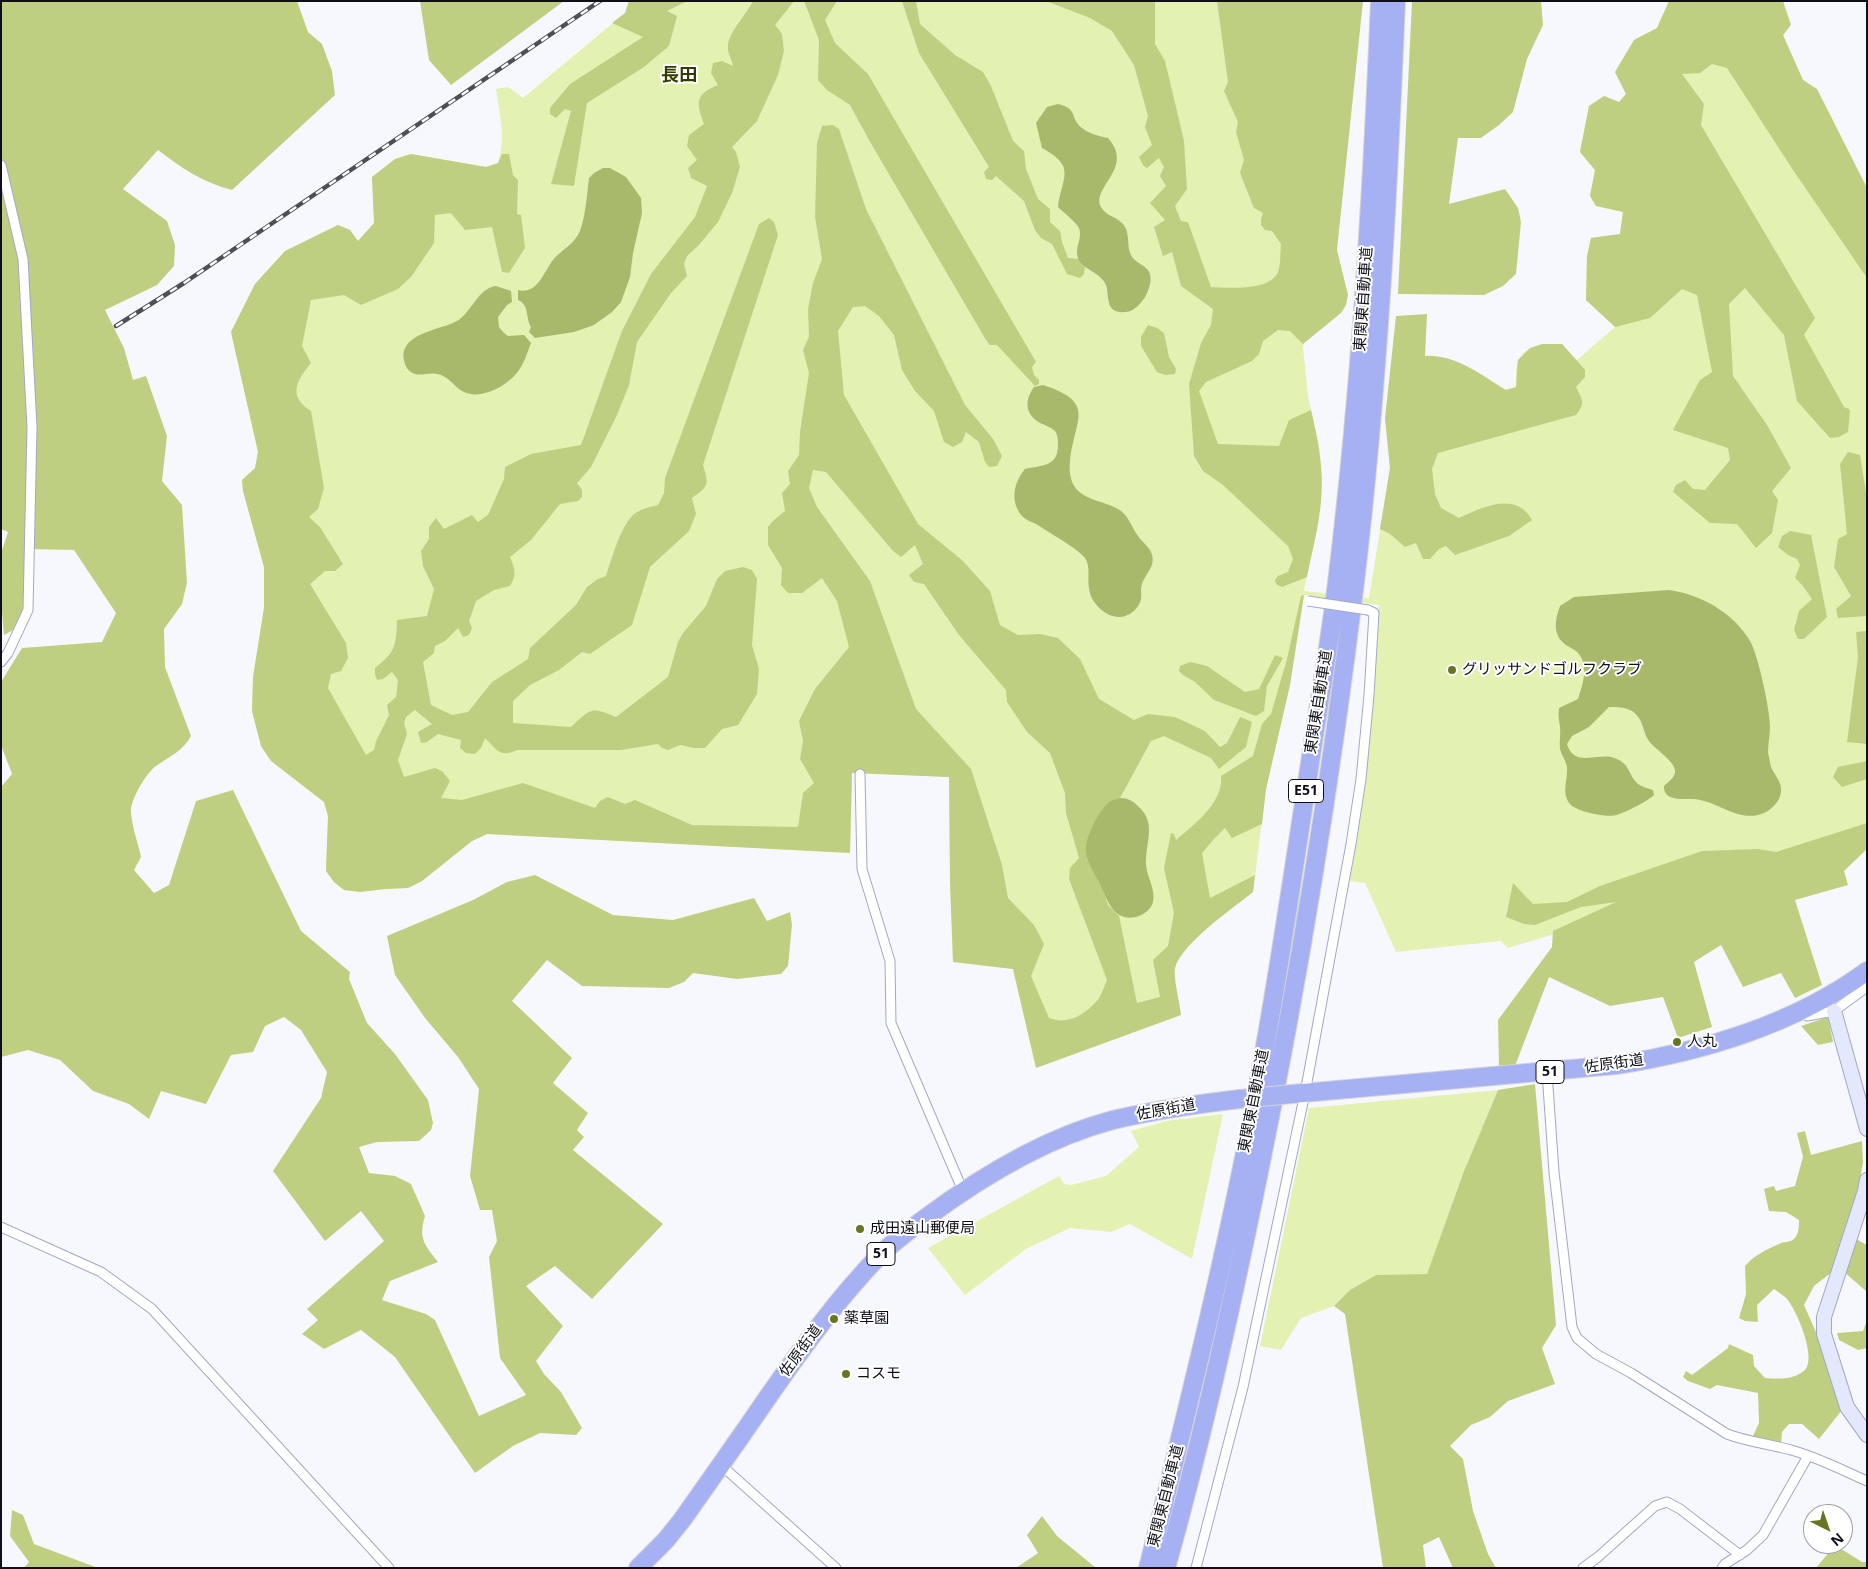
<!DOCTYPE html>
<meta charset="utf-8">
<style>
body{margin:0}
#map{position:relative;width:1868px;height:1569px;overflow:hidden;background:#f7f8fe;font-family:"Open Sans",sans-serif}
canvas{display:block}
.frame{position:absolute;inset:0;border:2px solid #0e0f18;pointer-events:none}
.north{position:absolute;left:1803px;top:1504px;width:50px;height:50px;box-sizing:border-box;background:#fff;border:1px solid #9f9fa3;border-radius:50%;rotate:139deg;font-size:14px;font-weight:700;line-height:20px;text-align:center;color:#0e0f18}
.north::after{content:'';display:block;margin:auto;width:18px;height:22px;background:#687623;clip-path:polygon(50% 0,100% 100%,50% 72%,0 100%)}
</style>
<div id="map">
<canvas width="1868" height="1569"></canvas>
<div class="frame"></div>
<div class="north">N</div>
</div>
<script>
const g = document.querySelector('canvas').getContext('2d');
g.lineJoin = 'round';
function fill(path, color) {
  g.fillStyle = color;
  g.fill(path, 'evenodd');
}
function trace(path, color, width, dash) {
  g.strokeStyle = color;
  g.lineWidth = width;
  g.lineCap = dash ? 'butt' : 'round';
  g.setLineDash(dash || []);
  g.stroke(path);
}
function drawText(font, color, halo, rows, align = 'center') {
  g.font = font + ' "Open Sans","Noto Sans JP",sans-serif';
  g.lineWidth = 4;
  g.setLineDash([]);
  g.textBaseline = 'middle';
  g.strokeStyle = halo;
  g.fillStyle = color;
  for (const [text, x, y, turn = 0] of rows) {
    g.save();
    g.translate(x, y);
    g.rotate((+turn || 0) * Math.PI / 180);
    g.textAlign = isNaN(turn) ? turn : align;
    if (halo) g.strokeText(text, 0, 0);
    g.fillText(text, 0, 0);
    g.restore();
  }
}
const green = new Path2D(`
 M629 1H1343L1315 306 1303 347 1308 396 1319 445 1322 475 1321 502 1304 591 1369 598 1390 468 1385 418 1516 387C1516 379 1515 365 1519 359 1529 343 1546 344 1562 344L1577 360 1615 327 1586 300 1587 256 1591 238 1620 234 1623 212 1596 206 1590 196 1595 170 1580 152 1589 106 1604 96 1619 102 1626 94 1615 72 1634 40 1657 28 1669 1H1783L1791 25 1783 35 1803 80 1817 89 1867 188V840L1508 948 1501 941 1396 952 1365 883 1350 881 1359 828 1370 736 1379 605 1304 595 1290 685 1266 789 1253 892C1233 908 1181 944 1175 968 1173 977 1180 1004 1181 1015L1036 1068 1013 969 953 962 950 881 949 777 852 773 850 853 487 834 472 841 422 881 408 888 385 889 360 892 344 890 334 882 326 871 328 816 324 802 271 761 261 746 252 711 253 677 264 608V567L243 491 242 480 255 468 258 452 231 332 255 284 285 251 338 225 350 230 358 241 374 223 372 177 395 159 411 154 486 167 498 163C506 139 500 114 496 89L508 87 523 98 625 13Z
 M1498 1090 1464 1171 1427 1275H1376L1350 1290 1334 1306 1301 1318 1281 1350 1260 1346 1309 1108Z
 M1223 1114 1192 1259 1130 1224 1111 1232 1070 1228 1026 1249 965 1295 928 1248 1059 1176 1064 1184 1071 1185 1106 1176 1139 1147 1131 1131 1166 1121Z`);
const forest = new Path2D(`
 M1 1H297L308 32 322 44 332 71 335 95 232 190C204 183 181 168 158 150L123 189 167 221 175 245 174 266 157 285 105 310 124 348 133 380 146 376 167 436 162 481 182 505 187 583 182 604 164 629 165 667 191 736C183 751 170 756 156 766 147 772 130 800 131 812 132 827 138 843 141 857L134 870 154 893 169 885 196 801 233 790 301 931 350 972 349 979 367 1023 395 1054 428 1100 433 1123 431 1130 419 1141 377 1142 359 1147 369 1173 395 1176 411 1184 425 1216C418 1239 425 1245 438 1262L390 1281 382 1300 426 1314 435 1320 479 1416 526 1395 500 1358 489 1257 497 1241 492 1210H480L470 1176 479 1089 458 1057 425 1018 395 975 387 936 473 900 507 882 535 875 613 915 673 920 754 898 767 921 790 912 792 925 788 966 781 974 737 979 693 973 684 982 669 988 582 986 547 960 512 1001 572 1058 553 1083 588 1113 577 1130 584 1137 573 1150 663 1224 592 1299 555 1266 526 1286 563 1326 536 1361 544 1374 561 1392 582 1428 576 1435 540 1433 513 1446 475 1473 395 1357 361 1330 324 1349 302 1334 318 1320 307 1309 384 1241 361 1211 325 1241 273 1171 321 1098 327 1072 301 1030 284 1017 265 1026 253 1052 231 1055 206 1104 161 1091 149 1119 129 1104 93 1091 60 1060 28 1050 1 1057V787L12 774 1 745V682L22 648 102 642 116 613 74 550 27 549 24 612 15 629 4 635 1 600V553L8 532 1 529Z
 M420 1H564L451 85 429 60Z
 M629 1H687L667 11 677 16 669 46 644 67 587 103 574 186 551 184 571 111 565 109 556 118 550 114V108L570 84 643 37 612 23 625 13Z
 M753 1H794L775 25 782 34 784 51 778 75 757 121 732 147 736 152 740 167 732 193 718 222 698 246 687 256 684 264 687 276 671 293 637 342 629 385 617 415 591 467 577 483 582 490V497L578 501 560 504 531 540 510 557C515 569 517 575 510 586L494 590 476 601 469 621 472 628 469 635 463 637 458 628 445 641 435 646 434 653 423 662 431 705 452 715 468 712 492 682 528 659 530 648 576 605 587 587 598 579 606 576C612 558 620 528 633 515 640 509 649 507 658 505L664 493 665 478 759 224 769 218 774 222 778 235 703 465C709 485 709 486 692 498L696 514 689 531 650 567 632 625 590 654 582 652 559 670 530 685 513 701V723L571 727C591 709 590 706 616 717L668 677 678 642 683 633 706 606 717 579 725 571 743 567 752 570 757 579 752 645 759 669 757 694 738 725 722 729 705 748H694L680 745 668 750 662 748 658 744 621 750H517C500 758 497 750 485 738L481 748 475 754 466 753 460 748 461 740 438 734 427 742 421 743 418 732 432 724 415 710 406 717 404 723 407 734 398 760 404 777 435 768 442 771 450 781 441 798 462 800 523 783 595 808 600 801 608 797 625 804 635 800 692 825 798 827 803 793 814 783 800 759 803 741 799 721 815 689 849 647 837 601 822 578 802 593H788L781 585 782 568 768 545V527L774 520 785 511 782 493 790 484 788 471 799 455 800 432 809 373 803 350 809 337 808 309 813 283 822 259 815 217 817 143 822 126 833 125 839 129 866 209 965 405 993 439 1002 456 997 466 989 467 985 462 979 442 966 432 962 442 953 447 944 442 934 411 915 391 902 370 894 335 879 316 865 306 853 307 838 331 844 395 918 524 963 561 990 591 1000 625 1018 635 1040 634 1058 638 1080 659 1099 699 1134 720 1148 714 1175 717 1205 731 1220 747 1227 743 1240 717 1252 722 1246 747 1219 769 1211 758 1164 736 1151 741 1120 798 1110 802 1102 887 1108 905 1119 916 1137 1003 1160 997 1153 960 1168 946 1174 913 1164 868 1171 833 1174 834 1176 840C1194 825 1224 802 1221 776L1253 756 1262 724 1271 714 1287 659 1301 596 1304 595 1290 685 1266 789 1262 824 1232 838 1225 828 1214 839 1202 853 1210 898 1255 875 1253 892C1233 908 1181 944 1175 968 1173 977 1180 1004 1181 1015L1036 1068 1013 969 953 962 950 881 949 777 852 773 850 853 487 834 472 841 422 881 408 888 385 889 360 892 344 890 334 882 326 871 328 816 324 802 271 761 261 746 252 711 253 677 264 608V567L243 491 242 480 255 468 258 452 231 332 255 284 285 251 338 225 350 230 358 241 374 223 372 177 395 159 411 154 486 167 498 163 502 154H509L513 175 518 180 517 214 521 215 525 248 509 273 502 272 492 227 465 230 451 213 435 215 434 243 411 277 398 289 361 305 344 295 311 300 302 346 311 363C297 380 287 396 311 411L324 488 318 509 309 517 320 527 343 564 335 571H325L310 584 346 643 348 658 341 671 331 674 328 688 366 755 374 750 376 741 389 715 387 705 396 697 398 680 392 672 383 679 377 680 375 674V668C396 652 396 645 397 620L427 616 434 589 423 566 421 551 429 539V527L436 518 444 529 472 515 478 522 488 515 504 479 505 467 531 454 581 445 622 331 651 274 695 217 707 186 691 178 688 168 697 160 687 146 689 135 704 124C696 103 695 94 718 85L711 73 713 63 722 61 733 66C732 60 727 52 728 46 728 33 747 14 753 1ZM813 470 826 472 893 551 901 557 915 545 923 564 909 575 914 582 924 584 959 635 1006 690 1007 702 1027 732 1050 753 1065 793 1066 813 1079 858 1070 868 1069 879 1107 980C1104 987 1101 997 1096 1002 1083 1016 1067 1025 1049 1018L1031 976 1044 944 1034 925 1008 898 1002 865 971 769 916 709 870 581 817 507 809 488Z
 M804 1H837L825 20 835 43 868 74 1036 362 1032 367 1034 375 1039 380V384L1035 386 997 345H990L986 340 869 140 850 105 827 90 818 80 819 40Z
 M902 1H916L920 24 955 55 983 72 991 86 1013 141 1024 151 1026 169 1038 199 1050 209V222L1060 231 1062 242 1068 258 1079 259 1085 267 1084 274 1080 278 1067 274 1052 244 1041 238 1035 230 1024 201 996 176 992 180 986 179 984 172 989 167 919 53Z
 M1046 1H1155V44L1165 61 1184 141 1187 189 1175 206 1181 221 1188 222 1211 287C1228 288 1271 291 1278 272 1281 264 1280 252 1281 244L1272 231 1265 230 1261 225V219L1263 213 1254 208 1240 173 1244 160 1236 132 1238 122 1224 91 1228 82 1217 1H1363L1337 250 1348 295 1346 305 1341 313 1303 344 1290 331 1278 330 1263 341 1259 354 1252 361 1206 382 1199 391 1218 444 1279 446 1289 420 1311 410C1318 440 1324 470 1321 501 1319 526 1312 552 1307 577L1282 587 1276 584 1275 580 1278 576 1288 572 1293 559 1288 546 1223 485 1203 471 1194 456 1189 384 1201 343 1211 325 1213 309 1181 286 1172 252 1163 256 1154 227 1165 220 1150 203 1166 186 1160 176 1164 167 1159 158 1147 168 1143 165 1139 157 1152 145 1145 127 1148 116 1134 65 1112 31 1090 18Z
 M1412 1H1541L1543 25 1527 59 1513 112 1499 125 1481 138H1458L1449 204 1505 189 1518 208 1521 222 1516 274 1503 286 1484 295 1398 294Z
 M1669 1H1783L1791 25 1783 35 1803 80 1817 89 1867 188V278L1793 170 1727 68 1712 64 1700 73 1682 74 1704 104 1701 125 1815 318 1804 335 1844 407 1849 409 1850 412 1848 432 1839 437 1830 438 1797 401 1784 335 1745 288 1729 304 1733 376 1767 425 1791 468 1772 491 1778 500 1772 533 1756 548 1737 524 1710 523 1673 492 1676 485 1685 480 1693 489 1705 490 1730 460 1728 448 1673 430 1700 380 1712 372 1697 295 1682 289 1650 318 1615 327 1586 300 1587 256 1591 238 1620 234 1623 212 1596 206 1590 196 1595 170 1580 152 1589 106 1604 96 1619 102 1626 94 1615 72 1634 40 1657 28Z
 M1427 314 1425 356C1455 354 1481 375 1506 390L1516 387 1518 360 1530 348 1542 344H1562L1585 370V377L1576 387C1582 399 1586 403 1576 415L1438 453 1432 469 1435 494 1441 508 1459 518C1483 507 1516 491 1532 520L1509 536 1455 555 1446 546 1439 549 1430 559H1423L1416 543 1405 547 1390 534 1380 529 1390 468 1385 418 1396 316Z
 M1148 325 1157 328 1164 333 1169 357 1176 369 1175 374 1165 375 1157 372 1141 346V337Z
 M1848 452 1860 455 1867 499V616L1838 618 1836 609 1851 596 1834 567 1838 539 1847 534 1840 464Z
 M1790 531 1811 535 1827 617 1804 639H1798L1794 630 1799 611 1812 599 1803 586 1795 578 1800 565 1797 559 1788 555 1778 547 1782 536Z
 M1866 631 1867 638V744L1847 742 1858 657 1856 632Z
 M1275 655 1283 658 1267 686 1264 711 1256 716 1214 700 1195 682 1183 675 1179 671 1180 666 1190 662 1207 666 1245 692 1259 689Z
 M1867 761V779L1842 787 1833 777 1838 767Z
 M1867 823V849L1844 871 1848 885 1795 900 1822 985 1795 998 1781 973 1743 987 1721 945 1694 962 1712 1027 1678 1038 1663 997 1610 1006 1549 977 1515 1066H1499L1498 1020 1552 947 1553 931 1616 902 1581 907 1535 925 1524 924 1506 917 1513 883 1533 904 1567 902 1600 886 1702 851 1758 849 1776 852Z
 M1828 1017 1833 1042 1818 1045 1801 1026Z
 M1535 1084 1556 1325 1542 1348 1555 1384 1508 1401 1490 1417 1471 1425 1450 1446 1463 1459 1473 1511 1488 1554 1496 1568H1453L1439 1537 1423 1545 1426 1568H1383L1345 1314 1334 1306 1350 1290 1376 1275 1427 1274 1464 1171 1498 1090Z
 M1805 1131 1811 1155 1862 1141 1863 1163 1858 1190 1832 1272 1814 1286 1804 1305 1819 1339 1842 1410 1819 1439 1802 1424H1789L1782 1432 1781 1444 1752 1438 1759 1423 1758 1393 1717 1385 1710 1389 1688 1381 1683 1377 1686 1371 1692 1375 1728 1348 1729 1344 1753 1355 1754 1366 1765 1378C1778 1379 1794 1380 1805 1370 1817 1358 1796 1308 1786 1298 1783 1295 1778 1292 1774 1289L1757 1305 1758 1322 1745 1321 1739 1318 1746 1294 1745 1266C1753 1256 1767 1249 1779 1244 1784 1241 1790 1243 1794 1239 1799 1234 1799 1226 1799 1220L1786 1212 1769 1211 1764 1189 1774 1186 1776 1191 1795 1186 1803 1157 1797 1133Z
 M1856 1239 1867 1245V1292L1843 1271Z
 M1867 1320V1348L1858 1350 1839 1340 1837 1333 1863 1331Z
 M12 1510 23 1515 34 1544 98 1568H24L29 1562 10 1536Z
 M1042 1516 1057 1536 1096 1568H1016L1038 1553 1027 1535Z
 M1835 1545 1862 1562H1867V1568H1816Z`);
const water = new Path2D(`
 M1058 104C1079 109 1069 118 1082 128 1089 134 1099 136 1108 138 1135 168 1091 187 1101 207 1106 216 1115 216 1122 223 1131 232 1126 244 1131 255 1134 262 1143 264 1148 270 1157 282 1141 311 1126 312 1102 314 1111 293 1105 283 1098 271 1083 270 1078 258 1074 247 1083 239 1079 228 1077 223 1063 212 1058 207 1062 177 1077 167 1042 148L1036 123 1047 107Z
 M603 168H610L626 177 641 198 642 213 633 253 630 277 621 302 612 312 594 325 574 332 535 338 529 332 531 327C525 317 530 305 518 300V290C538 295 544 271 553 260 563 248 576 244 581 228 586 212 587 194 589 178L594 173Z
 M496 286 511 291 512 302 507 305 498 317 499 327 503 332 508 336 524 335 531 343C527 353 524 365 516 374 505 387 479 401 462 391 454 386 447 375 437 374 430 372 422 376 415 374 408 372 405 366 404 360 399 333 441 330 457 321 472 312 478 288 496 286Z
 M1043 385C1098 403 1074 419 1070 462 1069 468 1070 478 1073 484 1083 502 1106 500 1121 511 1129 517 1132 528 1138 536 1141 541 1147 545 1150 550 1158 565 1146 572 1142 584 1140 589 1142 594 1141 599 1139 609 1129 617 1119 617 1105 617 1090 602 1089 588 1087 579 1091 567 1085 558 1077 548 1048 532 1036 524 1032 522 1026 520 1023 517 1009 502 1014 482 1025 469 1042 465 1058 467 1058 445 1058 440 1058 434 1054 430 1050 427 1045 425 1040 423 1025 414 1024 401 1034 387Z
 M1669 590C1700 594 1734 613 1750 641 1758 654 1770 710 1770 726 1770 735 1768 744 1768 752 1769 757 1770 763 1771 767 1774 774 1780 780 1781 788 1782 798 1775 807 1766 812 1740 825 1719 801 1694 799 1682 799 1663 801 1664 786 1668 782 1676 777 1675 770 1674 761 1655 749 1649 741 1642 731 1644 719 1632 711 1625 707 1617 707 1609 707L1589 727 1572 736 1567 744C1574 767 1594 754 1611 757 1631 762 1627 774 1638 784 1642 787 1648 788 1653 790L1654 795C1648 801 1626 812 1617 815 1607 818 1577 812 1570 804 1561 793 1568 780 1567 767 1566 761 1562 756 1560 749 1559 742 1561 734 1560 727 1559 719 1558 716 1559 708L1578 699C1583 684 1590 663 1576 651 1573 649 1569 647 1566 645 1552 635 1555 620 1560 606L1574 597Z
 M1120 798C1128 798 1133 801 1139 807 1157 824 1145 843 1146 865 1147 877 1156 890 1153 902 1151 910 1143 915 1136 917 1112 922 1107 898 1099 882 1094 873 1088 863 1086 853 1084 839 1098 812 1109 802 1112 800 1116 799 1120 798Z`);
const street = new Path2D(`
 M1 165 23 259 32 427 28 610 8 653 1 662
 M860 774 862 869 890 961 891 1023 963 1191
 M1801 1012 1807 1016 1834 1011 1867 987
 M1547 1072 1554 1172 1572 1327 1577 1338 1596 1354 1631 1373 1727 1434C1748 1442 1770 1444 1791 1450 1817 1457 1842 1470 1867 1481
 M1 1227 101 1272 152 1309 389 1568
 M721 1465 836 1568
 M1196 1568 1243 1387 1305 1093 1351 844 1361 779 1369 695 1374 613 1368 610
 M1583 1568 1598 1557 1655 1506 1667 1502 1680 1509 1740 1555
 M1722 1568 1725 1564 1747 1550 1763 1535 1808 1456`);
const secondary = new Path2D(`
 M1834 1011 1867 1129
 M1867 1180 1865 1191 1824 1317V1334L1847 1407 1867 1435`);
const highway = new Path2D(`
 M1292 1094 1616 1065C1702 1052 1795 1024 1867 971
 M638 1568 666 1540 682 1520C711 1479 740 1438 768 1397 803 1347 838 1298 880 1255 894 1241 911 1229 927 1217 981 1177 1048 1137 1113 1120 1155 1110 1197 1104 1240 1099
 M1148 1568C1184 1423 1220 1279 1249 1133 1273 1010 1291 887 1310 763 1319 700 1331 637 1338 574 1361 383 1372 193 1380 1
 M1166 1568C1203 1437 1232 1305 1259 1172 1299 977 1331 780 1355 582 1378 389 1388 195 1396 1`);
const rail = new Path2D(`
 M116 326 184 283 600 1`);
const streetBridge = new Path2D(`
 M1308 601 1368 610`);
const highwayBridge = new Path2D(`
 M1240 1099 1292 1094`);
const markers = [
 [1452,670,5,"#687623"],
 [1677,1042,5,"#687623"],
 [860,1229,5,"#687623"],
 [834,1319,5,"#687623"],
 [846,1374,5,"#687623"]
];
const shields = [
 [1306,791,35],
 [1550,1072,28],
 [881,1254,28]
];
const shieldNames = [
 ["E51",1306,791],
 ["51",1550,1072],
 ["51",881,1254]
];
const streetNames = [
 ["東関東自動車道",1364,299,-86],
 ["東関東自動車道",1319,702,-81],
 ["佐原街道",1614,1064,-8],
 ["東関東自動車道",1254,1101,-79],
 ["佐原街道",1166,1110,-10],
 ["佐原街道",801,1351,-54],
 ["東関東自動車道",1166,1496,-76]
];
const poiNames = [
 ["グリッサンドゴルフクラブ",1462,670],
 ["人丸",1687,1042],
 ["成田遠山郵便局",870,1229],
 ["薬草園",844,1319],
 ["コスモ",856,1374]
];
const quarterNames = [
 ["長田",679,76]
];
fill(green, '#e3f1b2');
fill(forest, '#bfcf81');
fill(water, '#a9b96c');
trace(street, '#a2a8c3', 11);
trace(secondary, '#a2a8c3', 16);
trace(highway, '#d4d4d5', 20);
trace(street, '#fff', 9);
trace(secondary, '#e4e8fc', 14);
trace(highway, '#a6b1f4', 18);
trace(rail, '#4d4e57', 4.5);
trace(rail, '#fff', 2.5, [8]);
trace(streetBridge, '#a2a8c3', 11, []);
trace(highwayBridge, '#d4d4d5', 20, []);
trace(streetBridge, '#fff', 9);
trace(highwayBridge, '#a6b1f4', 18);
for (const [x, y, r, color] of markers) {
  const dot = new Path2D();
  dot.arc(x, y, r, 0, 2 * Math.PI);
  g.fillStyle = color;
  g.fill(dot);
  trace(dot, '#fff', 2);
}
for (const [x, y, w] of shields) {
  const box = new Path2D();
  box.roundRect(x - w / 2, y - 11.5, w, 23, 4);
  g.fillStyle = '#fff';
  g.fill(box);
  trace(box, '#0e0f18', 1);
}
drawText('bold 14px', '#0e0f18', null, shieldNames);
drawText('15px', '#0e0f18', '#fff', streetNames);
drawText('15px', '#0e0f18', '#fff', poiNames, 'left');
drawText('bold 18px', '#333c00', '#fff', quarterNames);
</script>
